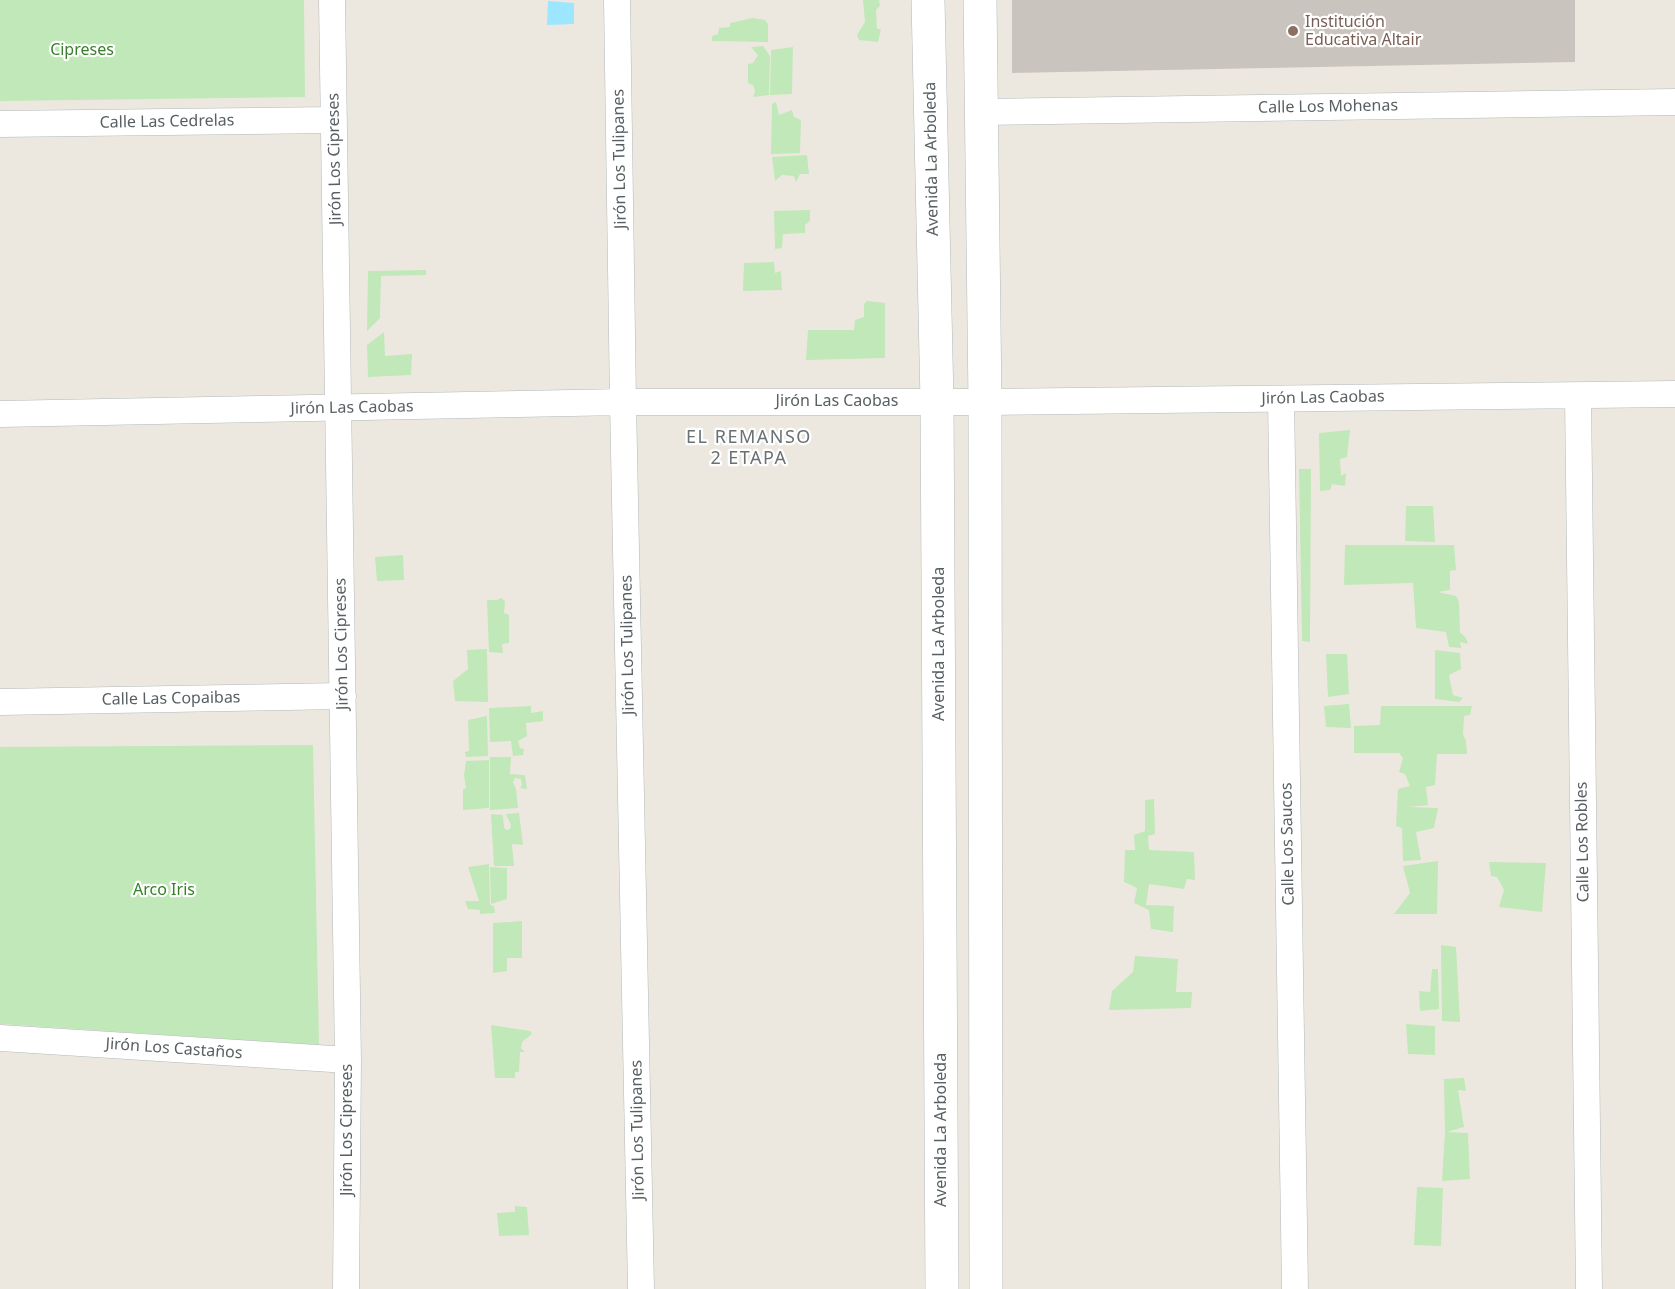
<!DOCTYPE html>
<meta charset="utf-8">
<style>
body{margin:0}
canvas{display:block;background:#ede8df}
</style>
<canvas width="1675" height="1289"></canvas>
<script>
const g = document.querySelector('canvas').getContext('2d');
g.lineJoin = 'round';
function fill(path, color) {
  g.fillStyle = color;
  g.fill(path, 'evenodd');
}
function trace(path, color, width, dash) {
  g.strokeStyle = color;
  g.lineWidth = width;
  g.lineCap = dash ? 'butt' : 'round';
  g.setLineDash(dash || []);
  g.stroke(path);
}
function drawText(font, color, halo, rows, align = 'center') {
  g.font = font + ' "Noto Sans",sans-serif';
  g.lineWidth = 4.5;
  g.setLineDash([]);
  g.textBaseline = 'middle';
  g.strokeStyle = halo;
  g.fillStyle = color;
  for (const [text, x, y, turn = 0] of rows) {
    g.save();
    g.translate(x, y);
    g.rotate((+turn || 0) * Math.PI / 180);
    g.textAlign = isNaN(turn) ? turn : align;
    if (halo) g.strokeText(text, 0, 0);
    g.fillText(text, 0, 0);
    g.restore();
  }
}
const green = new Path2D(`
 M0 0H304L305 97 0 101Z
 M863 0H879L880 6 876 10 877 29H881L878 42 859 40 857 35 865 22Z
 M752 18 765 20 768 24V42L712 41V36L718 34 719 28 730 27V23Z
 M763 46 770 56 769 95 753 97 755 91 753 85 748 83V64L753 63 758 55 751 47Z
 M793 47 792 94 770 95 771 50Z
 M776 102 779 115 792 110 794 117 801 120 800 153 771 154 772 104Z
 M807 155 809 174H800L796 182 794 176 782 175 775 181 772 157Z
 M810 210V221L805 225V233L783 234 782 248 775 249 774 211Z
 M774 262 775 273 781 271 782 290 743 291 744 263Z
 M426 270V275L381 276 380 318 367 331 368 271Z
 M867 301 885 303V358L806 360 808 330H854L855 320 864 317V304Z
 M384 332 385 356 412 354 411 375 368 377 367 345Z
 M1350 430 1347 457 1340 459 1341 476 1346 473 1345 486 1332 484 1330 490 1320 491 1319 433Z
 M1299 469H1311L1310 642 1302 641Z
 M1406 506H1433L1435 542 1405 541Z
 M1345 545H1454L1456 570 1450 571V590L1438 592 1456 596 1459 602 1460 632 1466 638 1468 644 1460 642 1461 648 1449 647 1446 632 1416 628 1413 583 1344 585Z
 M403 555 404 580 377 581 375 557Z
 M501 598 505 601 504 613 509 615V643L502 644 503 653 489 652 487 600H497Z
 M487 649 488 702 455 701 453 681 468 669 467 650Z
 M1435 650 1460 653 1461 669 1449 675 1453 695 1463 698 1459 702 1435 699Z
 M1326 654H1347L1349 694 1328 697Z
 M1349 704 1351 728 1326 727 1324 706Z
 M531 706V713L543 711V721L526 723 527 736 518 741 520 748 524 749 523 755 513 756 511 741 490 742 489 708Z
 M1381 706H1472L1470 715 1464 716 1463 734 1466 741 1467 754H1437L1435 785 1426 787 1428 805 1408 807 1438 808 1434 828 1416 832 1421 860 1403 861 1402 828 1396 826 1398 789 1410 786 1405 774 1399 772 1403 758 1399 753H1354V726L1380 725Z
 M487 716 488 756 466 757 465 752 469 751 468 720Z
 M313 745 319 1045 0 1024V747Z
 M490 757H511L510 774 525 775 527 789 520 788 522 785 521 779 515 778 513 782 516 789 518 808 490 810Z
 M489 760V808L463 810V789L466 788 464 775 466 761Z
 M1154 799 1155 834 1148 836 1149 850 1194 852 1195 880 1187 879 1184 889 1149 884 1146 905 1174 906 1173 932 1151 929 1149 910 1134 903 1137 888 1124 882 1125 850H1135L1134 835 1145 831V800Z
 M519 813 523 845 512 844 514 866H494L491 814 503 815 504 828 507 830 510 829 511 825 506 814Z
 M1438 861 1437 914H1394L1410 893 1403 866Z
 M1489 862 1546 863 1542 912 1499 907 1504 890 1497 877 1491 876Z
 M489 864 490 905 494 906 495 913 480 914V910L468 909 465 901H479L468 867Z
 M490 867 507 868V899L491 904Z
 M522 921V958H507V971L493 973V923Z
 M1441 945 1456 947 1460 1022 1442 1021Z
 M1135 956 1178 959 1176 992H1192L1191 1008 1109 1010 1112 991 1133 972Z
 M1432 969H1438L1439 1009 1420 1011 1419 991 1430 992Z
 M1406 1024 1435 1026V1055L1408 1054Z
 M491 1025 530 1031 532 1034 522 1042 521 1048 525 1052H520L519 1072H515V1078H495Z
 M1464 1078 1466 1091 1458 1090 1464 1127 1447 1132 1468 1133 1470 1179 1442 1181 1445 1132 1444 1079Z
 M1417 1187 1443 1188 1441 1246 1414 1245Z
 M515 1206 527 1207 529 1235 499 1236 497 1213 515 1212Z`);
const water = new Path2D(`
 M548 1 574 3V24L547 25Z`);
const building = new Path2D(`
 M1012 0H1575V62L1012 73Z`);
const minor = new Path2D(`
 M332 0 348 1060 346 1289
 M617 0 623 402 641 1289
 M981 112 1675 102
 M0 124 334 120
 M1578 396 1589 1289
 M1281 399 1295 1289
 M0 414 623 402H985L1675 394
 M0 702 343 696
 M0 1038 348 1060`);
const tertiary = new Path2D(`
 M928 0 937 401 942 1289
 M980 0 985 402 986 1289`);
const markers = [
 [1293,31,6,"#8d6e63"]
];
const educationNames = [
 ["Institución",1305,22],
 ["Educativa Altair",1305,40]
];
const parkNames = [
 ["Cipreses",82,50],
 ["Arco Iris",164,890]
];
const streetNames = [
 ["Calle Los Mohenas",1328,107,-1],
 ["Calle Las Cedrelas",167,122,-1],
 ["Jirón Los Cipreses",335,159,-91],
 ["Jirón Los Tulipanes",620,159,-91],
 ["Avenida La Arboleda",932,159,-91],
 ["Jirón Las Caobas",1323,398,-1],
 ["Jirón Las Caobas",837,401],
 ["Jirón Las Caobas",352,408,-1],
 ["Jirón Los Cipreses",342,644,-91],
 ["Avenida La Arboleda",939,644,-90],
 ["Jirón Los Tulipanes",628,645,-91],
 ["Calle Las Copaibas",171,699,-1],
 ["Calle Los Robles",1583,842,-91],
 ["Calle Los Saucos",1288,844,-91],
 ["Jirón Los Castaños",174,1049,4],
 ["Jirón Los Cipreses",347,1130,-90],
 ["Jirón Los Tulipanes",638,1130,-91],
 ["Avenida La Arboleda",941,1130,-90]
];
const neighbourhoodNames = [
 ["EL REMANSO",749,438],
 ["2 ETAPA",749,459]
];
fill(green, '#c1e8b8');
fill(water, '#9de6ff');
fill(building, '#cac4be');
trace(minor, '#b2b8bc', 27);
trace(tertiary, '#b2b8bc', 34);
trace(minor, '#fff', 26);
trace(tertiary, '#fff', 33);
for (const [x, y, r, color] of markers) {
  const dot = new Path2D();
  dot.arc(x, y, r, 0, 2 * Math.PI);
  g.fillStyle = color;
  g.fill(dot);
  trace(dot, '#fff', 2);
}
drawText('16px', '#785e54', '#fff', educationNames, 'left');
drawText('16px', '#36812a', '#fff', parkNames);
drawText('16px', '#585f62', '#fff', streetNames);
g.letterSpacing = '1.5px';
drawText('18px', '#697174', '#fff', neighbourhoodNames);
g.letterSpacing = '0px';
</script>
